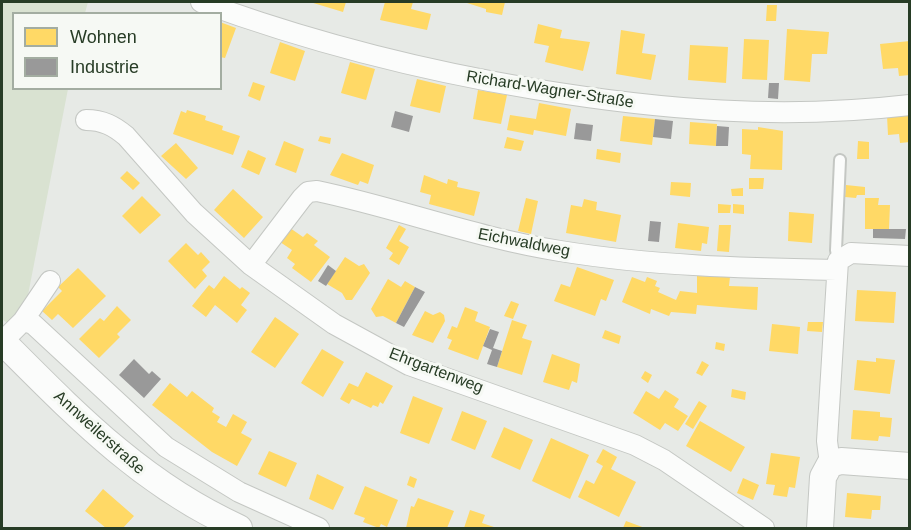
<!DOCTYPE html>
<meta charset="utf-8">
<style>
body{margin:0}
#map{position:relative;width:911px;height:530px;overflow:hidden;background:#e7eae6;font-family:Helvetica,sans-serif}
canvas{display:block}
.frame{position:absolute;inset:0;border:3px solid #273c25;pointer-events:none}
.legend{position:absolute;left:12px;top:12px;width:210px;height:78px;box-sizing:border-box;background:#f6f9f4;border:2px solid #a3ada1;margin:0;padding:8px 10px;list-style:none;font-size:18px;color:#273c25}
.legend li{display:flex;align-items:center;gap:12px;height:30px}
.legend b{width:30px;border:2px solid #a3ada1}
</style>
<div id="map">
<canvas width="911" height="530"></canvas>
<div class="frame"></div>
<ul class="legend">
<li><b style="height:16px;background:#ffd966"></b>Wohnen</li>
<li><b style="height:16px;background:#999"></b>Industrie</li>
</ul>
</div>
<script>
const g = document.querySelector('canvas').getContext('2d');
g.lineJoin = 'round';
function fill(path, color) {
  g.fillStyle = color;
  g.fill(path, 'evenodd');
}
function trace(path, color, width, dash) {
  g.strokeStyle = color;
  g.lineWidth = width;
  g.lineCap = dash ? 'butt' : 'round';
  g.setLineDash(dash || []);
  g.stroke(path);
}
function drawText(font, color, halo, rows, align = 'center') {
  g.font = font + ' Helvetica,sans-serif';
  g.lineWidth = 6;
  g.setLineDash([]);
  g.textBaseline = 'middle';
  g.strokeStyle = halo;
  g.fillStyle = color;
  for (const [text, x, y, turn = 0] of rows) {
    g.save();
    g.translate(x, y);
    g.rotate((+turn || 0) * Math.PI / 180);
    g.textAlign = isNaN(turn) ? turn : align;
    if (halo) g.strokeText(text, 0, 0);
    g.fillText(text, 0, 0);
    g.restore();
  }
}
const green = new Path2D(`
 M2 2H88L85 13 14 14V88L68 89 28 295 16 321 6 322 2 319Z`);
const homes = new Path2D(`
 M310 2H346L343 12Z
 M385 2H413L411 9 431 14 427 30 380 20Z
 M464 2H505L502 15 486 12V9Z
 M767 5H777L776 21H766Z
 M220 22 236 28 225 58 220 57Z
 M538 24 562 30 560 38 590 42 583 71 545 62 549 46 534 43Z
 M787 29 829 32 827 54H812L810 82 784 80Z
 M621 30 645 34 642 53 656 55 651 80 616 74Z
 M744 39 769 40 767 80 742 79Z
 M910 41V75L899 76 898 68 883 69 880 44Z
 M280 42 305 51 295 81 270 73Z
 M690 45 728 47 726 83 688 80Z
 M350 62 375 69 366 100 341 93Z
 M417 79 446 86 440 113 410 106Z
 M253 82 265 86 260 101 248 96Z
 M478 90 507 95 501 124 473 119Z
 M539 103 571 109 566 136 534 130 533 135 507 130 510 115 536 119Z
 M187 110 206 116 205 120 223 126 222 130 240 136 233 155 173 134 181 111 186 113Z
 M910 115V142L900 143 899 134 888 135 887 116Z
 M623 116 655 119 652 145 620 141Z
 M690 122 717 124 716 146 689 144Z
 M758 127 783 131 782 170 750 169 751 155 742 154V129L758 130Z
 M320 136 331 138 330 144 318 141Z
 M507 137 524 141 521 151 504 148Z
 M284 141 304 149 296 173 275 165Z
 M858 141 869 142V159H857Z
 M176 143 198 168 186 179 161 156Z
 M597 149 621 153 620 163 596 159Z
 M248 150 266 158 259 175 241 167Z
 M342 153 374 165 368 184 360 181 358 185 330 175Z
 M127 171 140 183 133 190 120 178Z
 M424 175 447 184 448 179 458 182 457 187 480 192 474 216 429 204 431 195 420 192Z
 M749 178H764L763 189H749Z
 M671 182 691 183 690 197 670 195Z
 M846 185 865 187V195H857L856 198 845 197Z
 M743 188V196H732L731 189Z
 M233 189 263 217 244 238 214 210Z
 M142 196 161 215 140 234 122 216Z
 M526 198 538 201 531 234 518 231Z
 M865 198H879L878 205H890L889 229H865Z
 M584 199 597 202 596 210 621 215 616 242 566 233 571 205 582 207Z
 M718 204 731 205 730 213H718Z
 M733 204 744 205V214L733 213Z
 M789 212 814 214 812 243 788 241Z
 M678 223 709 227 707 244 702 243 701 251 675 248Z
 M399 225 406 229 399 241 409 247 399 265 389 259 393 253 386 248Z
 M719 225H731L729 252 717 251Z
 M290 228 303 237 307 233 318 241 314 245 330 257 311 282 292 268 295 264 287 258 292 250 280 242Z
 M186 243 198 255 201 252 210 262 202 270 207 276 195 289 168 261Z
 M345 257 359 266 364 264 370 273 352 300H346L342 293 327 284Z
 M577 267 614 280 606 301 601 299 595 316 554 301 561 284 570 287Z
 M78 268 106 296 73 328 58 314 52 320 42 311 62 291 58 287Z
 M224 276 240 289 242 287 250 293 241 305 247 310 237 323 215 305 206 317 192 306 209 285 214 289Z
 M697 276 730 277 729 286 758 287 757 310 697 305 696 314 671 312 669 316 651 309 650 314 622 302 632 277 645 282 647 277 657 281 655 286 660 288 658 292 676 300 680 291 697 293Z
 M388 279 401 287 405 281 415 287 396 323 383 316 376 317 371 309Z
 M857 290 896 292 894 323 855 321Z
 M511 301 519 304 513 319 504 316Z
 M117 306 131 320 117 334 120 337 99 358 79 339 100 318 104 321Z
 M465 307 478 312 475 321 490 327 478 360 448 349 452 340 447 338 452 326 457 328Z
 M425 311 433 315 440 312 444 315 445 321 433 343 412 335Z
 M275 317 299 334 275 368 251 352Z
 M512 320 527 325 522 338 532 341 522 375 497 367Z
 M808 322H823L822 332 807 331Z
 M772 324 800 327 798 354 769 351Z
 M605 330 621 336 619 344 602 338Z
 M716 342 725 344 724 351 715 349Z
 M322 349 344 362 323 397 301 383Z
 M552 354 580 364 577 383 572 381 569 390 543 382Z
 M876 358 895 360 890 394 854 390 857 360 876 362Z
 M702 361 709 365 702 376 696 373Z
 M645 371 652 375 648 383 641 378Z
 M366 372 393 386 383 404 380 402 378 407 373 405 371 408 352 399 349 404 340 399 349 383 358 387Z
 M170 383 187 397 192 391 214 408 212 412 220 417 217 422 226 427 233 414 247 422 241 433 252 439 237 466 212 452 152 405Z
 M732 389 746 392 745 400 731 397Z
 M665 390 679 399 674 407 688 416 678 431 665 423 660 430 633 413 646 391 659 399Z
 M413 396 443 408 429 444 400 433Z
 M699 401 707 406 693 429 685 424Z
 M853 410 880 412V417L892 418 890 437 879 436 878 441 851 439Z
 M462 411 487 421 475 450 451 440Z
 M700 421 745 447 731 472 686 446Z
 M504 427 533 440 520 470 491 457Z
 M551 438 589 455 570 499 532 481Z
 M603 449 617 457 611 469 636 482 619 517 578 497 586 480 594 484 603 466 596 462Z
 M269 451 297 463 286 487 258 474Z
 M771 453 800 457 795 488 789 487 787 497 773 495 775 485 766 484Z
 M317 474 344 487 333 510 309 499Z
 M410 476 417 479 414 488 407 485Z
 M743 478 759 485 753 500 737 493Z
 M365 486 398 500 387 527 381 524 379 528 363 522 365 518 354 514Z
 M103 489 134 516 123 528H106L85 511Z
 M847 493 881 496 880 510H872L871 519 845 517Z
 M418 498 454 511 447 528H406L411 506 414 507Z
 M470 510 485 515 482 523 497 528H464Z
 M626 521 645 528H623Z`);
const industry = new Path2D(`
 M769 83H779L778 99 768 98Z
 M395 111 413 116 409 132 391 127Z
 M655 119 673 121 671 139 653 137Z
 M576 123 593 125 591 141 574 139Z
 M717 126 729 127 728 146H716Z
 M650 221 661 222 659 242 648 241Z
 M873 229H906L905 239 873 238Z
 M328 265 336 271 326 286 318 281Z
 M415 287 425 292 404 327 396 323Z
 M490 329 499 332 493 348 502 351 497 367 487 364 492 350 483 346Z
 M134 359 149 374 152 371 161 379 144 398 119 375Z`);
const service = new Path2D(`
 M838 261 836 250 840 160`);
const minor = new Path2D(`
 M201 2C310 42 420 70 534 89 662 110 781 120 910 105
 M86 120C103 120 114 126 126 136L194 213 251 265 334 324 409 365 635 445 664 460 764 528
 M251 265 302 198 308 192 317 191C398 208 477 238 560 251 652 266 744 268 837 270
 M23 321 50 281
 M2 342 23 321 33 324 166 447 239 492 319 528
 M830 464 827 441 838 261 851 253 910 256`);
const tertiary = new Path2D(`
 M2 341C76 415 142 484 239 528
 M820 528 823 477 830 464 841 461 910 466`);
const streetNames = [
 ["Richard-Wagner-Straße",550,90,9],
 ["Eichwaldweg",524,243,11],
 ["Ehrgartenweg",436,371,21],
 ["Annweilerstraße",99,433,42]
];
fill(green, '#d9e2d1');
fill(homes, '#ffd966');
fill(industry, '#999');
trace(service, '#c4c7c3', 14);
trace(minor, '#c4c7c3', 22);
trace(tertiary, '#c4c7c3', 28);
trace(service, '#fbfcfb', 10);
trace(minor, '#fbfcfb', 20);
trace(tertiary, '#fbfcfb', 26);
drawText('16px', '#273c25', '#f6f9f4', streetNames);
</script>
